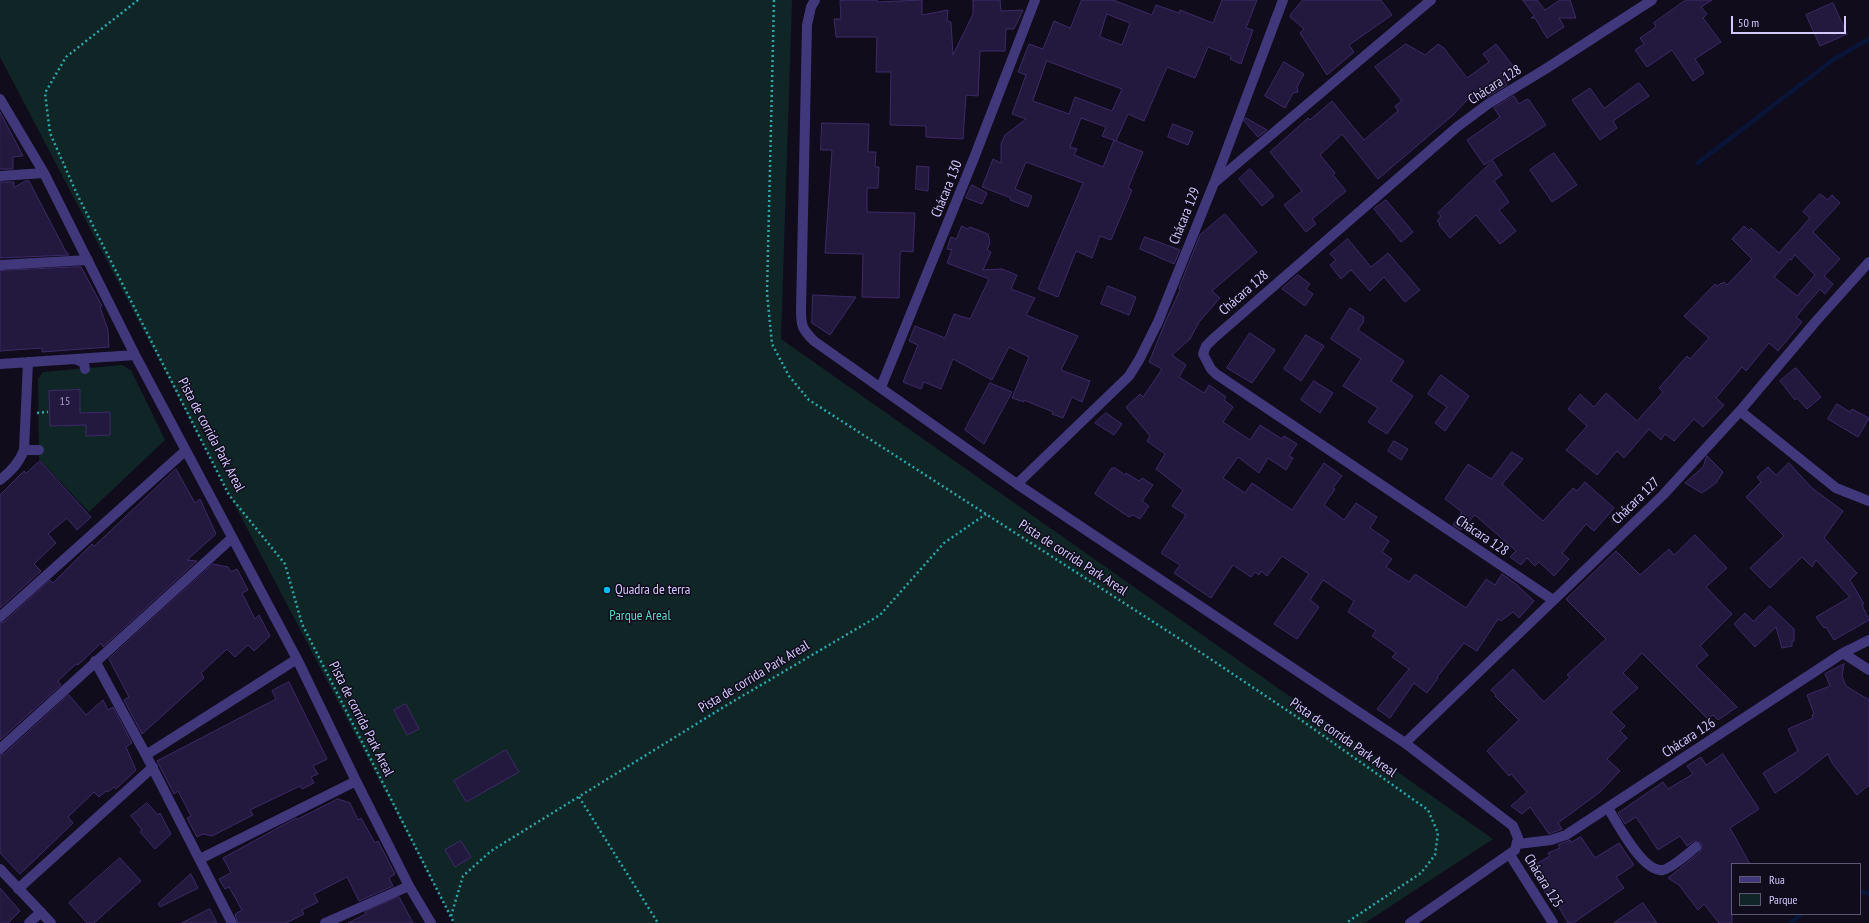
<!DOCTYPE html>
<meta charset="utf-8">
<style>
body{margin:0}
#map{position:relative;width:1869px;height:923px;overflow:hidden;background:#100c1c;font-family:"PT Sans Narrow",sans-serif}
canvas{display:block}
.legend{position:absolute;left:1731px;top:863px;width:130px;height:52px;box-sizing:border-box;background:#100c1c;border:1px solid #5e5776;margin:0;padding:5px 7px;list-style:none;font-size:12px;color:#d4c8fe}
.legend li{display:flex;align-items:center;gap:8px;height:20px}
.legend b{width:20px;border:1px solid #5e5776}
.scale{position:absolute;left:1731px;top:16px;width:115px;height:18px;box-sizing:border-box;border:2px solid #d4c8fe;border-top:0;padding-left:5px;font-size:12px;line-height:14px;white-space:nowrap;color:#d4c8fe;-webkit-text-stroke:3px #100c1c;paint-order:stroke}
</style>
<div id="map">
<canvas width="1869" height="923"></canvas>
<ul class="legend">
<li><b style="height:5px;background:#41377b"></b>Rua</li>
<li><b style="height:11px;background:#0f2526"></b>Parque</li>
</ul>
<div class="scale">50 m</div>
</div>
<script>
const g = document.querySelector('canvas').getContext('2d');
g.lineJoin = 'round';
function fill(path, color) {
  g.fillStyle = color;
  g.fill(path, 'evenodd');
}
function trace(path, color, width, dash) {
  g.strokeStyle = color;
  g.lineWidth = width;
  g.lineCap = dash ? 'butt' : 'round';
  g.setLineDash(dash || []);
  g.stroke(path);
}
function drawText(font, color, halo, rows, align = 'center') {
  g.font = font + ' "PT Sans Narrow",sans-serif';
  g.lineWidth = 3;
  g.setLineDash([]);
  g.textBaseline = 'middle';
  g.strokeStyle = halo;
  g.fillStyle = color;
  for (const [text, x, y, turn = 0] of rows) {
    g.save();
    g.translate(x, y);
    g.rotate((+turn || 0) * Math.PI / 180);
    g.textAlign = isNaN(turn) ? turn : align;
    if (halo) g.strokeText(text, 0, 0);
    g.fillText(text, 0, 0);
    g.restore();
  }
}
const green = new Path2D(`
 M0 0H792L781 339 1493 839 1365 923H454L0 57Z
 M122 365 131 370 165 440 89 512 39 459 38 379 43 372Z`);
const stream = new Path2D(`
 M1698 163 1834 59 1869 39
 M1860 891 1869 894
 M1791 923 1801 914`);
const building = new Path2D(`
 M848 0H877V2L922 0V15L948 10 947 21 951 22 953 55 973 14V0H1000L1001 11 1023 10 1014 29H1006L1005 51H980L978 96 966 95 963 139 926 137V126L890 125 891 72H876L877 37H836L834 19H841L840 1Z
 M1082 0H1113L1152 15 1156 5 1159 6 1179 13 1180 10 1213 23 1222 0H1257L1246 28 1253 30 1241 64 1230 59 1231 56 1208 47 1195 78 1167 67 1144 121 1128 114 1116 141 1102 136 1106 127 1081 118 1070 147 1077 149 1074 155 1103 167 1114 140 1143 152 1128 188 1132 190 1111 240 1100 236 1092 258 1076 251 1058 297 1038 289 1083 183 1026 162 1015 189 1032 196 1028 207 1010 200 1011 198 982 187 993 159 1001 163V144L1005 135 1026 119 1012 114 1026 75 1018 72 1029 44 1043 49 1054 21 1070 28ZM1107 14 1130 23 1122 45 1100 37ZM1047 61 1122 89 1112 111 1075 97 1069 114 1033 101Z
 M1303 0H1381L1392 15 1349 45 1354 52 1327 75 1300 33 1304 29 1290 17 1291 14Z
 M1523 0H1537L1545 10 1560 0H1570L1576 18H1559L1564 27 1547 38 1535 18H1531L1534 16Z
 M1686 0H1712L1701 7 1707 14 1703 18 1721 42 1695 59 1704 73 1693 81 1672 50 1647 67 1635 50 1644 44 1640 38 1656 27 1654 23Z
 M1833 3 1847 34 1820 46 1806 15Z
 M1406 44 1425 55 1438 44 1444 48 1467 78 1489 62 1483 54 1496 44 1517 71 1504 80 1507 85 1487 97 1484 92 1482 94 1481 92 1471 100 1469 98 1453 115 1378 179 1342 134 1320 155 1335 173 1333 175 1346 191 1312 219 1316 224 1306 232 1284 205 1302 191 1270 152 1308 118 1310 120 1332 101 1364 140 1398 111 1395 106 1402 101 1375 67Z
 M1284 62 1304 74 1297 87 1298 92 1293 93 1285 108 1265 96Z
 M1639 83 1649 96 1613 121 1617 128 1600 140 1572 100 1590 88 1604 108Z
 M1514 96 1519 104 1527 99 1529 100 1546 125 1484 165 1467 140 1500 117 1494 108Z
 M0 112 23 156 13 157V169H0Z
 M1246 118 1267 130 1258 137 1244 121Z
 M822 123 869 124 868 152H876L875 167H879L878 188H867V212L915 213 913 252 901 251 900 255 899 298 862 297 863 254 825 253 832 150H821Z
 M1173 124 1193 132 1188 145 1168 137Z
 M1554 153 1577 185 1552 202 1530 170Z
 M1493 161 1502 175 1494 181 1509 202 1499 210 1516 231 1500 244 1476 215 1450 238 1439 225 1440 224 1437 221 1441 216 1438 213Z
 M917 166 929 167 928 191 916 189Z
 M1250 169 1274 196 1262 206 1239 179Z
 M26 181H29L65 250 69 255 0 258V182H14V187Z
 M972 185 987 193 982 204 966 198Z
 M1820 194 1828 200 1832 195 1840 203 1813 232 1840 259 1824 276 1833 284 1825 294 1820 289 1796 317 1802 322 1778 351 1769 343 1746 371 1742 367 1716 398 1724 405 1703 427 1694 419 1674 441 1665 434 1661 440 1649 429 1624 458 1617 451 1597 475 1566 450 1587 426 1568 409 1580 394 1594 407 1606 393 1637 421 1663 392 1659 388 1687 356 1690 359 1709 338 1684 316 1715 284 1718 286 1721 283 1722 284 1724 282 1727 285 1752 259 1732 239 1744 226 1749 231 1751 228 1779 253 1810 218 1803 212ZM1795 255 1815 275 1797 296 1774 277 1790 259 1791 260Z
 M1386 200 1413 232 1401 242 1374 209Z
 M1225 214 1257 252 1212 291 1220 298 1199 322 1190 339 1172 355 1186 365 1179 377 1204 393 1209 385 1226 397 1224 400 1233 407 1223 422 1250 440 1260 425 1282 439 1284 436 1297 444 1289 456 1293 458 1286 470 1268 458 1259 473 1238 457 1223 478 1245 493 1252 483 1292 510 1324 463 1342 476 1333 488 1335 489 1324 505 1344 520 1356 503 1377 517 1370 528 1389 541 1382 552 1392 559 1386 567 1409 582 1415 574 1466 608 1486 579 1495 585 1502 574 1516 584 1534 601 1519 618 1513 612 1501 621 1498 619 1477 651 1464 643 1437 677 1438 678 1427 693 1414 683 1390 718 1377 709 1409 669 1392 657 1396 653 1372 636 1376 631 1348 612 1354 601 1323 580 1310 600 1319 607 1297 639 1274 624 1309 574 1282 556 1267 576 1261 571 1259 575 1255 572 1251 577 1233 565 1211 598 1174 573 1180 565 1161 553 1186 515 1172 506 1183 490 1156 469 1165 454 1147 441 1150 436 1126 407 1140 394 1143 397 1162 369 1149 362 1167 318 1180 290 1179 288 1200 235Z
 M962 226 967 229 970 227 988 234 990 243 987 250 991 252 983 270 1002 269 1017 275 1011 289 1035 298 1026 315 1078 336 1061 370 1090 381 1082 402 1072 397 1063 418 1052 414 1053 412 1024 400V402L1012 398 1029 357 1009 347 992 380 953 359 941 389 924 382 921 389 903 382 918 345 909 341 915 326 945 338 954 314 970 319 989 279 947 263 952 250 947 249 951 237 956 239Z
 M1145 237 1180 250 1174 264 1140 249Z
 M1348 239 1371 267 1388 253 1420 290 1405 302 1384 277 1370 291 1351 270 1341 279 1330 265 1336 260 1330 254Z
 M81 267 102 306 100 307 108 330 109 347 42 352V348L0 351V271Z
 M1298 275 1310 284 1306 289 1313 294 1305 306 1282 289Z
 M1108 286 1136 297 1129 315 1101 304Z
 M813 295 856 297 830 335 812 323Z
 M1350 308 1364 317 1363 320 1364 321 1358 330 1404 361 1391 381 1413 396 1387 434 1368 422 1378 408 1343 386 1361 359 1331 339Z
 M1250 333 1275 350 1252 383 1227 368Z
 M1306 335 1324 346 1301 381 1284 369Z
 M1796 368 1821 397 1807 409 1797 398 1795 400 1780 381Z
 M1441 375 1469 396 1445 431 1435 423 1447 407 1428 394Z
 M1314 381 1333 393 1320 413 1301 400Z
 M990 383 1012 392 984 444 965 430Z
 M80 390V413L110 412V435L86 436V425L50 426 49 391Z
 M1837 404 1850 412 1852 409 1869 418 1858 437 1828 419Z
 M1106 413 1122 424 1114 435 1095 423Z
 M1394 441 1408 449 1401 460 1388 451Z
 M1512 452 1523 459 1502 484 1543 521 1573 488 1577 491 1585 482 1614 508 1594 531 1586 524 1562 553 1569 559 1554 576 1539 562 1535 566 1527 558 1521 565 1510 557 1516 551 1475 515 1461 530 1453 525 1462 512 1445 499 1468 464 1491 479Z
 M1707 456 1723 472 1716 483 1702 493 1685 483 1703 467Z
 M40 461 91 517 77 530 67 518 48 534 56 543 34 564 41 571 0 608V495L24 471 26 473Z
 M1789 463 1812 488 1843 511 1824 538 1857 573 1850 580 1864 604 1862 605 1869 620 1834 640 1826 627 1824 628 1816 617 1850 597 1816 560 1812 567 1802 557 1770 588 1750 568 1784 536 1746 497 1761 482 1757 477 1768 467 1776 475Z
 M1112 468H1115L1125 475 1126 473 1139 481 1142 478 1153 485 1142 501 1149 506 1140 519 1133 515 1129 517 1095 494Z
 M176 469 195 503 200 499 216 534 187 560 197 561 103 647 101 643 78 665 76 664 58 681 61 685 0 740V623L4 622 50 580 53 583 92 544 94 546Z
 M1695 535 1727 568 1706 587 1732 614 1700 646 1708 655 1696 666 1737 707 1718 720 1713 715 1708 719 1642 653 1623 673 1638 688 1611 712 1625 726 1620 731 1627 738 1607 759 1620 771 1600 792 1558 823 1562 829 1549 834 1530 807 1522 814 1511 806 1527 792 1511 774 1509 776 1487 751 1519 720 1495 696 1496 695 1491 690 1513 669 1544 702 1570 677 1567 675 1606 639 1566 599 1616 551 1640 575 1669 549 1674 555Z
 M213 564 228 567 231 572 237 569 248 590 242 593 255 619 259 615 270 636 254 651 248 645 235 657 227 649 201 673 204 678 142 734 124 700 129 697 109 659Z
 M1770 606 1794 629V641H1792V646L1782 648 1776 627 1755 647 1734 624 1745 613 1753 621Z
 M1844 664 1842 676 1846 686 1869 700V785L1857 795 1832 763 1828 754 1793 781 1775 793 1763 773 1798 751 1788 729 1813 718 1812 715 1814 714 1807 695 1830 686 1825 674Z
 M289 682 327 759 313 766 318 774 311 777 314 783 302 789 300 786 250 810 253 815 212 836 203 834 197 837 187 818 191 816 178 791 174 794 157 761 276 699 272 691Z
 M69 695 86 715 103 700 108 710 113 707 132 743 126 747 136 770 116 789 114 787 108 792 106 791 99 797 94 792 68 817 73 823 20 874 0 853V755L4 754Z
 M406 704 419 729 407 735 394 710Z
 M506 750 519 772 466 802 454 781Z
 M1723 754 1759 809 1730 828 1750 864H1732V923H1719L1704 904 1698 910 1679 885 1668 878 1700 852 1702 846 1701 843 1694 841 1687 846 1680 836 1658 850 1636 817 1625 824 1618 813 1663 782 1668 789 1693 774 1687 766 1701 757 1706 765Z
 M338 799 350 803 358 820 361 818 375 843 378 841 395 874 389 878 393 886 359 901 347 877 314 894 318 902 302 910 304 914 286 923H238L235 914 242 910 229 887 225 889 219 879 231 873 223 858 296 818 297 819Z
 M147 803 158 815 160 813 171 834 155 849 140 832 142 830 131 816Z
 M1581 837 1595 858 1619 843 1634 865 1616 877 1624 888 1573 923H1568L1556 902 1552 904 1531 870 1537 866 1536 864 1550 856 1548 853 1560 848 1558 845 1570 840 1571 842Z
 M461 841 471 857 455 867 445 850Z
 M120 858 141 881 94 923H87L69 903Z
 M191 874 198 888 160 907 158 904Z
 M0 888 20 911 8 923H0Z
 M399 897 413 923H348L366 914 365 912Z
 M1643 903 1657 923H1614Z
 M210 909 217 923H182Z`);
const path = new Path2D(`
 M138 0 66 57 45 93 50 133 76 192 229 495 285 564 302 624 454 923
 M774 0 767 293 772 344 789 376 809 400 1200 652 1294 715 1428 810 1438 833 1435 855 1421 873 1346 923
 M37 413 48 412
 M579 797 658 923
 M451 916 463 876 491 851 727 705 880 615 944 543 986 514`);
const minor = new Path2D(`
 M815 0 811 7 807 25 801 310C801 326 802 329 814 341L1017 484 1405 743 1513 826 1518 838 1515 850 1410 923
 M0 99 44 173 135 355 297 659 356 781 409 886 431 923
 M0 176 44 173
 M1215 181 1283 0
 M0 265 88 260
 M75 359 84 363 85 369
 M0 364 135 355
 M881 387 974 158 1035 0
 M1740 411 1836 488 1869 501
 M24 450H39
 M0 480C11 471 19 463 24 450L28 362
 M1017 484 1129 376 1139 360 1158 322 1214 183 1431 0
 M1553 600 1216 374 1211 369 1203 354 1206 346 1214 338 1457 127 1488 104 1547 68 1652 0
 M0 617 185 451
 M1843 653 1869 640
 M95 661 146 755 232 923
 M1405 743 1663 495 1740 411 1817 320 1869 262
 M0 749 232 538
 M146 755 297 659
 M1608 808C1617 823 1643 873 1663 870 1671 868 1689 853 1696 847
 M1518 844 1551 840 1566 835 1843 653 1869 670
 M1510 855 1553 923
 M200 859 356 781
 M0 869 51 923
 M18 889 153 767
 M29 923 41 912
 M325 923 409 886`);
const markers = [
 [607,590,4,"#03beef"]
];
const numberNames = [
 ["15",65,402]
];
const streetNames = [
 ["Chácara 128",1495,85,-33],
 ["Chácara 130",947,189,-68],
 ["Chácara 129",1185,216,-68],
 ["Chácara 128",1244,293,-41],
 ["Pista de corrida Park Areal",211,435,62],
 ["Chácara 127",1636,501,-44],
 ["Chácara 128",1482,536,34],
 ["Pista de corrida Park Areal",1073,558,33],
 ["Pista de corrida Park Areal",754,677,-31],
 ["Pista de corrida Park Areal",361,719,63],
 ["Pista de corrida Park Areal",1343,738,35],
 ["Chácara 126",1689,738,-33],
 ["Chácara 125",1543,881,58]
];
const poiNames = [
 ["Quadra de terra",615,590]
];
const parkNames = [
 ["Parque Areal",640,616]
];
fill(green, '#0f2526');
trace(stream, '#091538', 4.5);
fill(building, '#23183d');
trace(building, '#3d2a69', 1);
trace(path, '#2ea6ac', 2.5, [2, 3]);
trace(minor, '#41377b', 10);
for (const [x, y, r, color] of markers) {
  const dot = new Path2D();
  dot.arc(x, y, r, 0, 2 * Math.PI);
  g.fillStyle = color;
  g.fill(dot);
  trace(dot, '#100c1c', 1.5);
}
drawText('12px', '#a89cce', null, numberNames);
drawText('14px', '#d4c8fe', '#100c1c', streetNames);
drawText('14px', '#d4c8fe', '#100c1c', poiNames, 'left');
drawText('14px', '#56dcc9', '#100c1c', parkNames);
</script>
